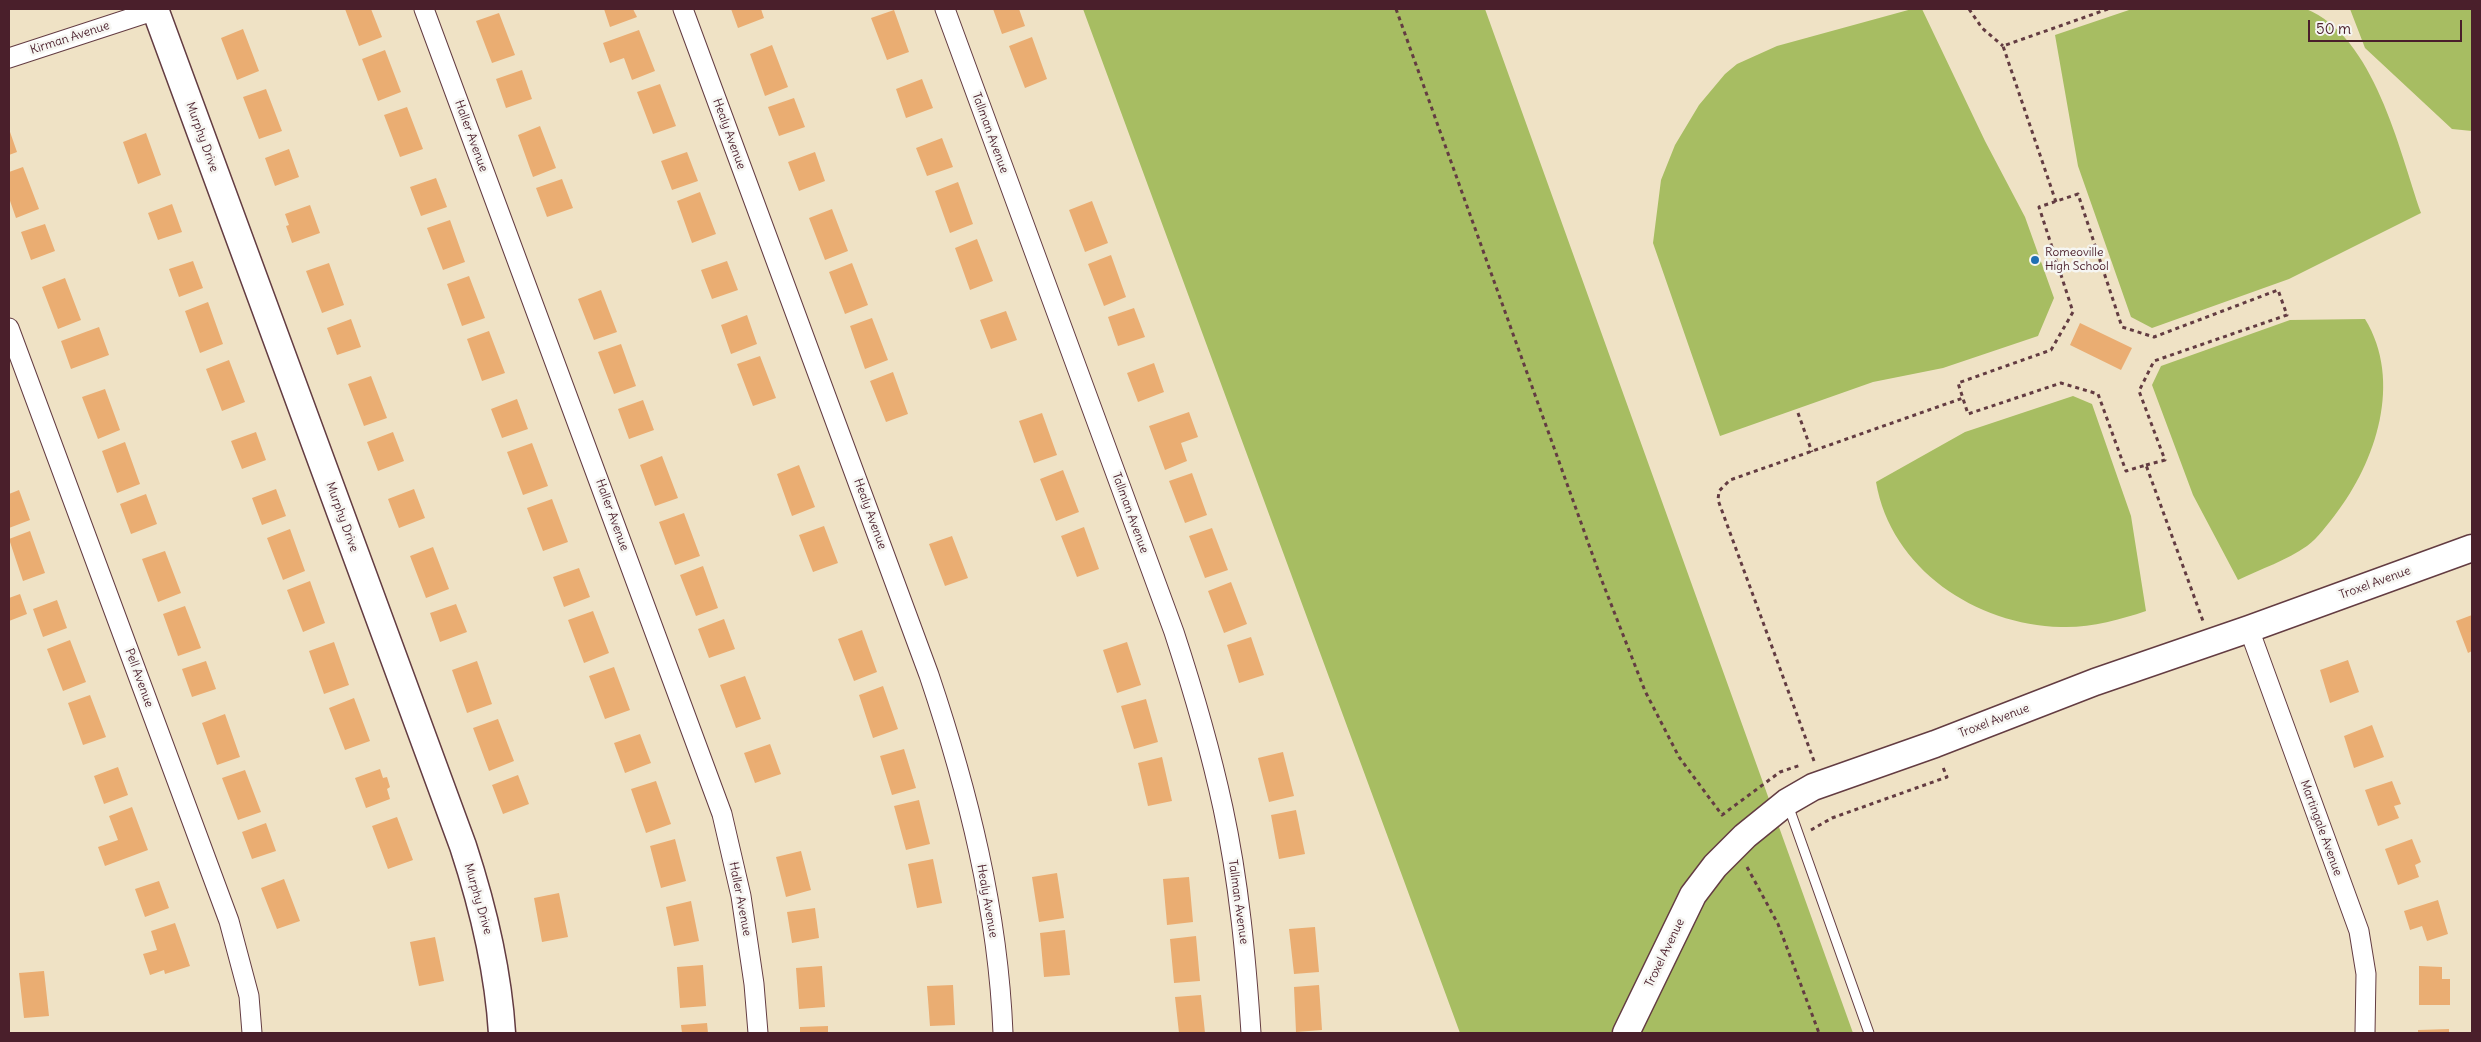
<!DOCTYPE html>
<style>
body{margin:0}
#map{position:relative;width:2481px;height:1042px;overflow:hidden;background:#efe2c5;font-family:Delius,sans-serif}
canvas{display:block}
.frame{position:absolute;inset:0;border:10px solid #4a1f2b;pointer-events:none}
.scale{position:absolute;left:2308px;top:20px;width:154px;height:22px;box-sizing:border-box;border:2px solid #4a1f2b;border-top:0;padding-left:6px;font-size:15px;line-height:18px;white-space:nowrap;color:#4a1f2b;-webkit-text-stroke:4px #f6f6f2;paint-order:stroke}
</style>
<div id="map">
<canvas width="2481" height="1042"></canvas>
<div class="frame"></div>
<div class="scale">50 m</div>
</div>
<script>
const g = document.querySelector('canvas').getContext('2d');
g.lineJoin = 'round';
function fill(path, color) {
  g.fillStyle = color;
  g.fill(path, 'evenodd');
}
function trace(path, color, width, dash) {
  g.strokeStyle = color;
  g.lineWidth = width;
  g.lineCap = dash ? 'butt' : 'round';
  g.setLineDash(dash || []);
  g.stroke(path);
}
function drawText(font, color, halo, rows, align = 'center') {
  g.font = font + ' Delius,sans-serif';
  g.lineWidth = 5;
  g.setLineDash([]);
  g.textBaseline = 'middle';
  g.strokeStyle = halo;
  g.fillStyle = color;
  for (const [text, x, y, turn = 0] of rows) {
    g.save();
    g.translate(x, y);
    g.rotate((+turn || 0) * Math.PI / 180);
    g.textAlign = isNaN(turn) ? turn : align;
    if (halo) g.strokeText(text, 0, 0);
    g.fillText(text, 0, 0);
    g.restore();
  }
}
const green = new Path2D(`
 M1083 9H1485L1853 1033H1460Z
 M1912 9H1922L1985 141 2025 217 2054 298 2038 336 1943 368 1873 382 1720 436 1653 243 1661 180 1675 145 1699 105 1725 74 1737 64 1777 46Z
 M2132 9H2306C2374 36 2399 149 2421 213L2289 279 2152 328 2131 317 2078 166 2055 35Z
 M2350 9H2472V131L2452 129 2365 48Z
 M2365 319C2403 381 2376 462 2335 515 2327 525 2318 538 2307 546 2287 560 2261 569 2238 580L2193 495 2152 385 2161 366 2290 320Z
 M2073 396 2092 404 2131 516 2146 611C2119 620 2090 628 2061 627 1976 625 1891 569 1876 482L1965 432Z`);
const building = new Path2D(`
 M345 9H371L382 37 359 46Z
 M604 9H633L637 17 610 27Z
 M731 9H761L764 18 738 28Z
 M993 9H1019L1025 26 1002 34Z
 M894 10 909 52 887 60 871 18Z
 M499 13 515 55 492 63 476 21Z
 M243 29 259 71 237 80 221 38Z
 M639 30 655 71 632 80 624 58 610 63 603 43Z
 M1032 37 1047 79 1025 88 1009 46Z
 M772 45 788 87 765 96 750 54Z
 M385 50 401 92 378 101 362 59Z
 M522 70 532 99 506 108 496 79Z
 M922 79 933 108 906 118 896 89Z
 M660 84 676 126 653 134 637 92Z
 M266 89 282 131 259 139 243 97Z
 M794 98 805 127 779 136 768 107Z
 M407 107 423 149 400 157 384 115Z
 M540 126 556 168 533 177 518 135Z
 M9 129 17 152 9 155Z
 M146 133 161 175 138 184 123 142Z
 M942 138 953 167 927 176 916 148Z
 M289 149 299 177 275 186 265 158Z
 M687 152 698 181 672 190 661 161Z
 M815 152 825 181 799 191 788 162Z
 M23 167 39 209 16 218 9 198V172Z
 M436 178 447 207 421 216 410 187Z
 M562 179 573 208 547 217 536 188Z
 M958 182 973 224 950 233 935 191Z
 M700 192 716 234 692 243 677 201Z
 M1092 201 1108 243 1085 252 1069 210Z
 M172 204 182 232 158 240 148 213Z
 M310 205 320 233 292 243 286 226 289 225 285 214Z
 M832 209 848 251 825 260 809 218Z
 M450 220 465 262 443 270 427 228Z
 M45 224 55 251 31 260 21 232Z
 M977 239 993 281 970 290 955 248Z
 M1111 255 1126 297 1104 306 1088 264Z
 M193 261 203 288 179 297 169 269Z
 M727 261 738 290 712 299 701 270Z
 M329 263 344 305 322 313 306 271Z
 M852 263 868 305 845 314 829 272Z
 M469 276 485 318 462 326 447 284Z
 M65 278 81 320 58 329 42 287Z
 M601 290 617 332 594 340 578 299Z
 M208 302 223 344 200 353 185 311Z
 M1134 308 1145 337 1118 346 1108 317Z
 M1006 311 1017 340 991 349 980 320Z
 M747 315 757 344 731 354 721 325Z
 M872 318 888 360 865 369 850 326Z
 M351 319 361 347 337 355 327 328Z
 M2080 323 2132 348 2121 370 2070 345Z
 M99 327 109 355 71 369 61 341Z
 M489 331 505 373 482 381 467 339Z
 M621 344 636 386 614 394 598 352Z
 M760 356 776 398 753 406 737 364Z
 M229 360 245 402 222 411 206 369Z
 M1154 363 1164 392 1138 402 1127 373Z
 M893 372 908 414 886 422 870 381Z
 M371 376 387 418 364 426 348 384Z
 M105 389 120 430 98 439 82 397Z
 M517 399 528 429 502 438 491 409Z
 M643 400 654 430 629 439 618 409Z
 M1189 412 1198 437 1181 443 1187 461 1165 470 1149 426Z
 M1042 413 1057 455 1034 463 1019 421Z
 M256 432 266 460 242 469 231 441Z
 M393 432 404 461 378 471 367 442Z
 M125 442 140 484 117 493 102 451Z
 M532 443 548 486 523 495 507 452Z
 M662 456 678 498 655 506 640 465Z
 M799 465 815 507 792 516 777 474Z
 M1063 470 1079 512 1056 521 1040 479Z
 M1192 473 1207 515 1185 523 1169 481Z
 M276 489 286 516 262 525 252 498Z
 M414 489 425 518 399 528 388 499Z
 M19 490 30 520 9 528V494Z
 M146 494 157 524 131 534 120 504Z
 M552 499 568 542 543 551 527 508Z
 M684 513 700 556 675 565 659 522Z
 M824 526 838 563 813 572 799 535Z
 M1084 527 1099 569 1077 577 1061 536Z
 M1212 528 1228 570 1205 578 1189 536Z
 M290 529 305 571 283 580 267 538Z
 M30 531 45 573 23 581 9 539Z
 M952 536 968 578 945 586 929 544Z
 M433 547 449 589 426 598 410 556Z
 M165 551 181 593 158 602 142 559Z
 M703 566 718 608 696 616 680 575Z
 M579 568 590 597 564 607 553 577Z
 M310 581 325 623 303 632 287 590Z
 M1231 582 1247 624 1224 633 1208 591Z
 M20 594 27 614 9 621V598Z
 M57 600 67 628 43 637 33 609Z
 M456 604 467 632 440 642 430 613Z
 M185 606 201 648 178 656 163 614Z
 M593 611 609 653 584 663 568 620Z
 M2472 615V651L2468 653 2456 621Z
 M724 619 735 649 709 658 698 629Z
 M862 630 877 672 854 681 838 639Z
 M1251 637 1264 675 1239 683 1227 645Z
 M70 640 86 682 63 691 47 649Z
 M334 642 349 685 324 694 309 651Z
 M1127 642 1141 685 1117 693 1103 650Z
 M2348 660 2359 692 2330 703 2320 670Z
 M206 661 216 689 192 697 182 669Z
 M477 661 492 704 467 713 452 670Z
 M614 667 630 710 605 719 589 676Z
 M745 676 761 719 736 728 720 685Z
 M883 686 898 729 873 738 859 695Z
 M90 695 106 737 83 745 68 703Z
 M354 698 370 741 345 750 329 708Z
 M1146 699 1158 742 1134 749 1121 706Z
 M225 714 240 757 217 765 202 723Z
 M498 719 514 761 489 771 473 728Z
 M2372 725 2384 757 2354 768 2344 736Z
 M640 734 651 763 625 773 614 743Z
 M770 744 781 774 755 783 744 753Z
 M904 749 916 788 892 795 880 756Z
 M1283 752 1294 796 1269 802 1258 758Z
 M1162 757 1172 801 1148 806 1138 763Z
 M118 767 128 795 104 804 94 776Z
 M380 769 383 778 387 777 390 787 387 789 390 799 366 808 355 778Z
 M245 770 261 812 238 820 222 778Z
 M518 775 529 804 503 814 492 785Z
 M656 781 671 824 646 833 631 789Z
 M2392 781 2401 804 2394 806 2399 818 2378 826 2365 790Z
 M919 800 930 844 906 850 894 806Z
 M132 807 148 850 105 866 98 847 118 840 109 816Z
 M1296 810 1305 854 1279 859 1271 815Z
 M397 817 413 860 388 869 372 826Z
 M266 823 276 851 252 859 242 832Z
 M675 839 686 881 661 888 650 846Z
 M2412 839 2421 862 2415 865 2419 877 2398 885 2385 849Z
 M801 851 811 890 786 897 776 857Z
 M933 859 942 903 917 908 908 864Z
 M1057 873 1064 918 1039 922 1032 877Z
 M1189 877 1193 922 1167 925 1163 879Z
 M284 879 300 921 277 929 261 888Z
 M159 881 169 908 145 917 135 889Z
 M559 893 568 937 542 942 534 898Z
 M2438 900 2448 934 2427 941 2422 926 2410 930 2404 911Z
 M691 901 699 941 674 946 666 907Z
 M815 908 819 938 792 943 787 912Z
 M175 923 190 966 165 974 164 970 150 975 143 954 157 950 151 931Z
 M1315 927 1319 972 1294 974 1289 929Z
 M1065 930 1070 975 1044 977 1040 933Z
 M1196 936 1200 981 1174 983 1170 939Z
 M435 937 444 981 419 986 410 942Z
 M703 965 706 1006 680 1008 677 967Z
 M822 966 825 1007 799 1009 796 968Z
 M2419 966 2442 967V979H2450V1005H2419Z
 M44 971 49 1016 24 1018 19 973Z
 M953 985 955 1025 930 1026 927 986Z
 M1319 985 1322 1030 1296 1032 1294 987Z
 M1201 995 1205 1033H1179L1175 997Z
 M707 1023 708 1033H682L681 1025Z
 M828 1026V1033H800V1027Z
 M2449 1029V1033H2418V1030Z`);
const path = new Path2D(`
 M1396 9 1602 581 1645 691 1679 757 1722 815 1780 772 1801 765
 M1969 9 1982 28 2003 46
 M2056 202 2003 46 2108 9
 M1798 413 1812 452
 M2146 465 2165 460 2139 391 2154 361 2287 315 2278 290 2154 337 2122 327 2078 194 2039 207 2073 312 2051 350 1958 383 1968 414 2061 383 2098 394 2126 471 2146 465 2203 621
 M1814 761 1718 500 1719 491 1730 480 1963 398
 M1811 830 1832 818 1947 777 1942 765
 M1747 867 1778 924 1819 1033`);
const lane = new Path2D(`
 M1788 805 1869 1033`);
const street = new Path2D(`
 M424 9 722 814 741 896 754 984 758 1033
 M683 9 929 675C968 791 998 910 1003 1033
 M945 9 1174 632C1193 690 1210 748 1223 808 1239 882 1246 958 1251 1033
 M9 58 159 9
 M9 328 229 921 249 996 252 1033
 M2249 629 2359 931 2366 974 2365 1033`);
const secondary = new Path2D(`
 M155 9 463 846C483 907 498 968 502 1033
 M1626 1033 1693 895 1715 866 1745 836 1787 802 1813 787 1935 744 2095 682 2249 629 2472 548`);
const markers = [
 [2035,260,5,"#1f6fb2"]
];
const streetNames = [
 ["Kirman Avenue",70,38,-18],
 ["Tallman Avenue",990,133,70],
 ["Healy Avenue",729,134,70],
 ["Haller Avenue",471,136,70],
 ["Murphy Drive",202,137,70],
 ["Tallman Avenue",1130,513,70],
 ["Healy Avenue",870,514,70],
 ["Haller Avenue",612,515,70],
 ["Murphy Drive",342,517,70],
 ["Troxel Avenue",2375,583,-20],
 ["Pell Avenue",139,678,70],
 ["Troxel Avenue",1994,721,-21],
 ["Martingale Avenue",2321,828,70],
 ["Murphy Drive",478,899,74],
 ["Haller Avenue",740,899,79],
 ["Healy Avenue",987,901,80],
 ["Tallman Avenue",1238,902,82],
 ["Troxel Avenue",1665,953,-64]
];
const poiNames = [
 ["Romeoville",2045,253],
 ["High School",2045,267]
];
fill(green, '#a7bd62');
fill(building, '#eaad72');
trace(lane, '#633c42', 11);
trace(street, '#633c42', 21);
trace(secondary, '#633c42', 29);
trace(path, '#633c42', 3, [4, 4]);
trace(lane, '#fff', 9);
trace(street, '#fff', 19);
trace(secondary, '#fff', 26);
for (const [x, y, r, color] of markers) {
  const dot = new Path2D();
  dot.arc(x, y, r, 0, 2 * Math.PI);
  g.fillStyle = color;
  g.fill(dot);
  trace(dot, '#f6f6f2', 2);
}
drawText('12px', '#4a1f2b', '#f6f6f2', streetNames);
drawText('12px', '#4a1f2b', '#f6f6f2', poiNames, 'left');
</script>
